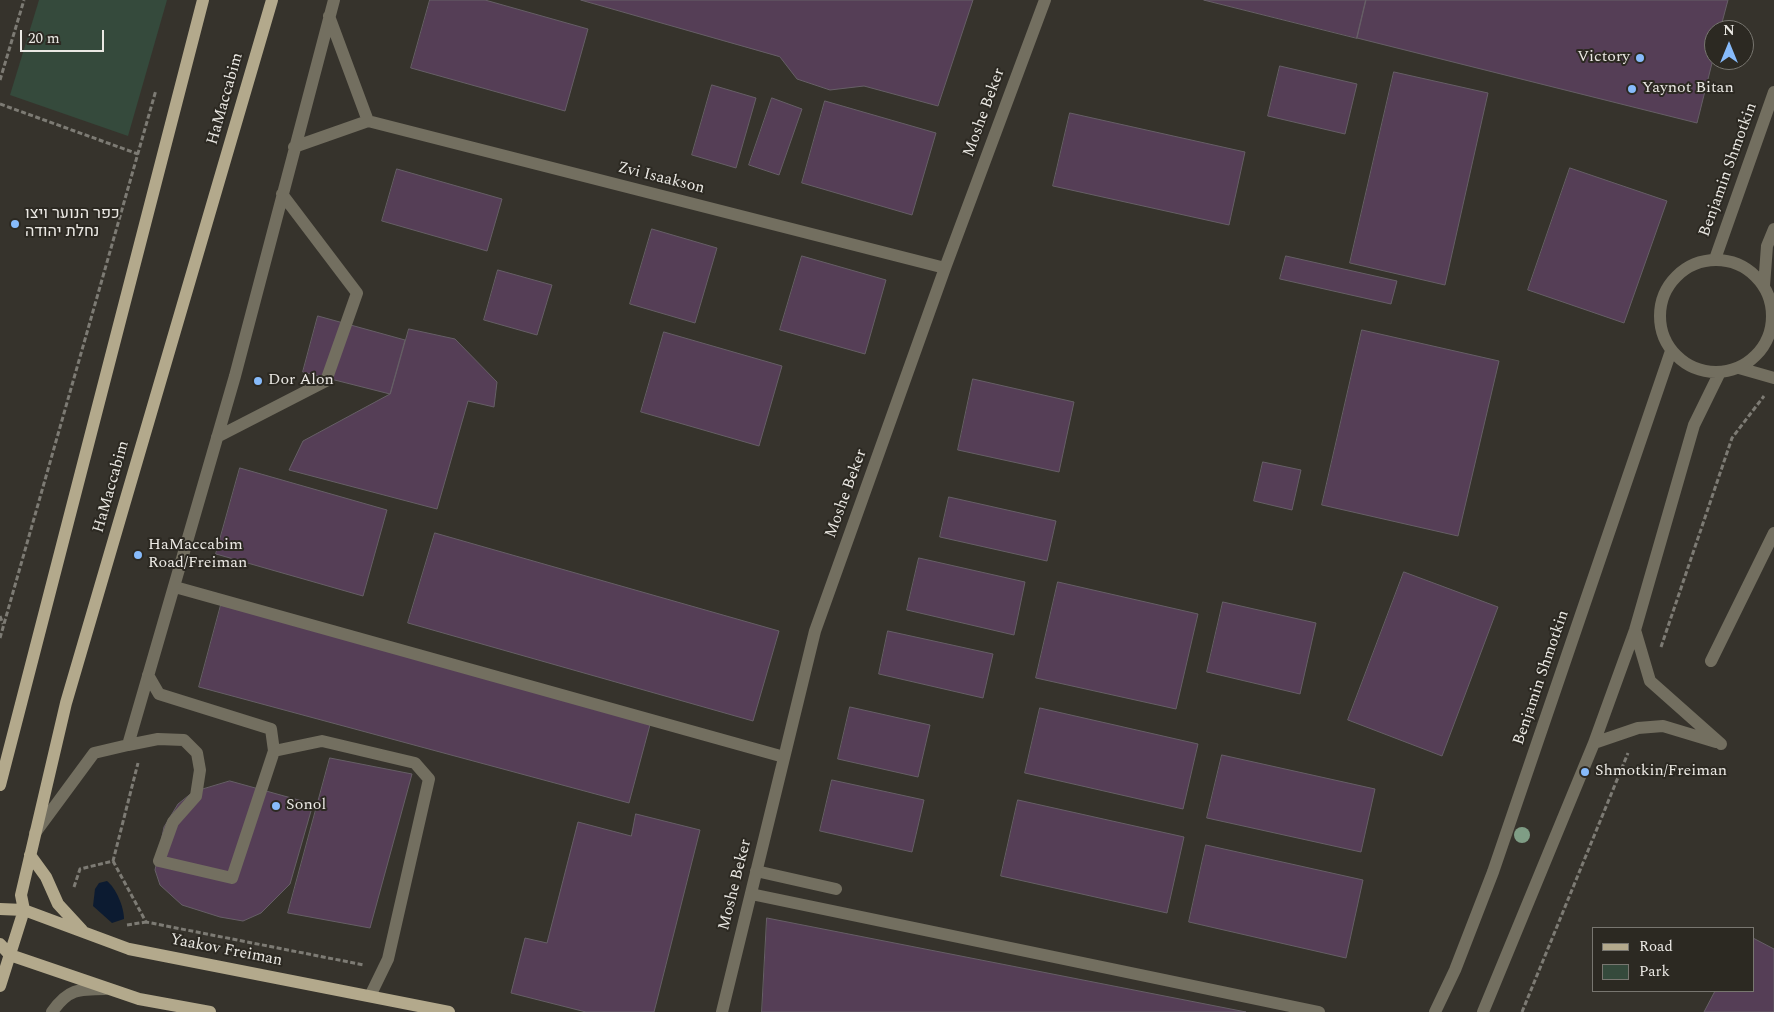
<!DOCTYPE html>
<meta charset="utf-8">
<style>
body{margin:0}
#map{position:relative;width:1774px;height:1012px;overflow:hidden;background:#36332c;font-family:Spectral,serif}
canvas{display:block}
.legend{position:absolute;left:1592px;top:927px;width:162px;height:65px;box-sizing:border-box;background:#2c2922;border:1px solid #787670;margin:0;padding:6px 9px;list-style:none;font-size:15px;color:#ebe9e4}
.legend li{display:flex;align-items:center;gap:10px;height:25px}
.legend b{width:25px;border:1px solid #787670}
.north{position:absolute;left:1704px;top:20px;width:50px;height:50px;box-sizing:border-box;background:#2c2922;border:1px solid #787670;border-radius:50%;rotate:0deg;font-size:14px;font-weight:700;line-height:20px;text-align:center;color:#ebe9e4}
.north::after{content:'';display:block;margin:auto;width:18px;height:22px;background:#87bbfb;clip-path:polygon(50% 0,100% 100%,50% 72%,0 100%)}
.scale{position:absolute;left:20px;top:30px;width:84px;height:22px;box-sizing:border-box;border:2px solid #ebe9e4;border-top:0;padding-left:6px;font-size:15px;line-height:18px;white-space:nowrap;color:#ebe9e4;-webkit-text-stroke:4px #2c2922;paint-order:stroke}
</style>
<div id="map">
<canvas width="1774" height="1012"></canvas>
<ul class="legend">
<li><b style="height:6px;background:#b3a98c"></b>Road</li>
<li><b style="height:14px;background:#354a3c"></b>Park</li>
</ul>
<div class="north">N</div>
<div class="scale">20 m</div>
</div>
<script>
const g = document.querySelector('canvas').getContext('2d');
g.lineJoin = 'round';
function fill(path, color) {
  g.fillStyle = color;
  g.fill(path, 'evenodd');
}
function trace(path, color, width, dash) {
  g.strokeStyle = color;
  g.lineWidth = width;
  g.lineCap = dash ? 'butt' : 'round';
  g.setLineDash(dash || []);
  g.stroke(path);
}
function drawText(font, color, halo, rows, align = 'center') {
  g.font = font + ' Spectral,Heebo,serif';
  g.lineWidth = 4;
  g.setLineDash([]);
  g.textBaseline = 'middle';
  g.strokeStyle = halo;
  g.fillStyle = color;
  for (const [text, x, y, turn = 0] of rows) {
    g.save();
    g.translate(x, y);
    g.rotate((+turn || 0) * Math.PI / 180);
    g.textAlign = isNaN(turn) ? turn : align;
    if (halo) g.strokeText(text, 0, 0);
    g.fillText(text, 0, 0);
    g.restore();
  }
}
const green = new Path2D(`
 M39 0H167L128 136 10 95Z`);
const water = new Path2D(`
 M107 881C116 888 124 907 124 919L112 923 93 906 95 889 99 883Z`);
const building = new Path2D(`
 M430 0H485L588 29 565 111 411 68Z
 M581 0H973L938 106 864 86 830 90 797 79 780 57Z
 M1204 0H1366L1357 38Z
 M1366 0H1728L1720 30H1714V55L1697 123 1357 38Z
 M1280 66 1357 84 1345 134 1268 116Z
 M1394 72 1488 93 1445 285 1350 263Z
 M712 85 756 98 736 168 692 155Z
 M772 98 802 109 779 175 749 165Z
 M825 101 936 133 912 215 802 183Z
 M1070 113 1245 152 1229 225 1053 186Z
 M1570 168 1667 201 1624 323 1528 290Z
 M397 169 502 199 487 251 382 221Z
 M652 229 717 248 695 323 630 304Z
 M802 256 886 280 865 354 780 330Z
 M1286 256 1397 281 1391 304 1280 279Z
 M498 270 552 285 537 335 484 320Z
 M318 316 405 340 390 394 303 372Z
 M409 329 455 339 497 382 494 407 468 401 437 509 289 470 303 441 390 394Z
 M1362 330 1499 361 1458 536 1322 505Z
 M664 332 782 366 759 446 641 412Z
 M973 379 1074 402 1059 472 958 450Z
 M1263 462 1301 470 1292 510 1254 501Z
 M240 468 387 510 363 596 216 554Z
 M949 497 1056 521 1047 561 940 537Z
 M435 533 779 631 753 721 408 623Z
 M919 558 1025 582 1014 635 907 610Z
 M1404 572 1498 607 1442 756 1348 720Z
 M1058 582 1198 614 1176 709 1036 678Z
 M1223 602 1316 623 1300 694 1207 672Z
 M221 605 651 721 629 803 199 687Z
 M888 631 993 654 983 698 879 674Z
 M850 707 930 725 918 777 838 759Z
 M1040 708 1198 744 1183 809 1025 773Z
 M1222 755 1375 789 1361 852 1207 818Z
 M330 758 412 774 370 928 288 913Z
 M832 780 924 800 912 852 820 831Z
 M230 781 313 804 290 884 261 913 243 921 220 917 182 905 160 885 155 870 164 827 178 804 193 792Z
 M1018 800 1184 837 1167 913 1001 876Z
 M636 814 700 830 654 1012H586L511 993 525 938 547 943 578 822 631 836Z
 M1206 845 1363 880 1346 958 1189 922Z
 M767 918 1246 1012H762Z
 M1753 938 1774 949V1012H1704L1715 991H1753Z`);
const path = new Path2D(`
 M0 80 24 0
 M0 104 138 154
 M0 616 3 624
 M0 638 156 90
 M1661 647 1732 438 1764 396
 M113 861 146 922 364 965
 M74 887 80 869 113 861 138 763
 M127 925 146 922
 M1522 1012 1628 753`);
const minor = new Path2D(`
 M329 16 368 121
 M294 147 368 121 945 268
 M1715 259 1774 92
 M1660 316a56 56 0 1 1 112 0a56 56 0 1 1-112 0Z
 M1764 286 1767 246 1774 229
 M1739 368 1774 378
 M217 437 326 381 357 293 282 194
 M175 587 784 757
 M1635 630 1650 681 1721 744
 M1711 661 1774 533
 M1594 743 1638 728 1663 726 1716 742
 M128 745 158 739 184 740 197 753 200 770 196 796 173 822 159 861 232 878 274 751 271 729 159 694 148 675
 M274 751 322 741 415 763 429 779 388 959 370 996
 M35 833 94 753 128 745 235 376 334 0
 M756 871 836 889
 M751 894 1319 1012
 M52 1012C68 989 78 989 105 989
 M722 1012 815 631 945 268 1045 0
 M1435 1012 1455 970 1493 872 1671 351
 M1483 1012 1594 743 1635 630 1694 425 1720 372`);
const major = new Path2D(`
 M0 785 203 0
 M30 855 46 877 58 904 82 930
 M0 909 24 910 129 949 449 1012
 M0 944 10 955 139 999 210 1012
 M0 986 24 910 21 895 66 703 272 0`);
const trees = [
 [1522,835]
];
const markers = [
 [1640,58,5,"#87bbfb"],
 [1632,89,5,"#87bbfb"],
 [15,224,5,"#87bbfb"],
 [258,381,5,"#87bbfb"],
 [138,555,5,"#87bbfb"],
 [1585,772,5,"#87bbfb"],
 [276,806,5,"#87bbfb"]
];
const poiNames = [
 ["Victory",1630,58,"right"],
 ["Yaynot Bitan",1642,89],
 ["כפר הנוער ויצו",25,215],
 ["נחלת יהודה",25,233],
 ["Dor Alon",268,381],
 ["HaMaccabim",148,546],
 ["Road/Freiman",148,564],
 ["Shmotkin/Freiman",1595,772],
 ["Sonol",286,806]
];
const streetNames = [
 ["HaMaccabim",226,99,-74],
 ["Moshe Beker",985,113,-70],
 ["Benjamin Shmotkin",1729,170,-70],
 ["Zvi Isaakson",661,179,14],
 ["HaMaccabim",112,487,-74],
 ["Moshe Beker",847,494,-70],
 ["Benjamin Shmotkin",1542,678,-71],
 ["Moshe Beker",736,885,-76],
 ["Yaakov Freiman",226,951,11]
];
fill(green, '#354a3c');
fill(water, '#0c1b31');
fill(building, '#553e56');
trace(building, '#665f66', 1);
trace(path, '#7d7b74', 3, [5, 2.5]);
trace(minor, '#736f60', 12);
trace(major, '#b3a98c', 12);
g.fillStyle = '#7f9d85';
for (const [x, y] of trees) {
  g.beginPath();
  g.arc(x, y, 8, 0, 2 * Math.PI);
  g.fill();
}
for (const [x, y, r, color] of markers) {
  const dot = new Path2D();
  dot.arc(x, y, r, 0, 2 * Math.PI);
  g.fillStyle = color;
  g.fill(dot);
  trace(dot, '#2c2922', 2);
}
drawText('16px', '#ebe9e4', '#2c2922', poiNames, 'left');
drawText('16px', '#ebe9e4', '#2c2922', streetNames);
</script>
